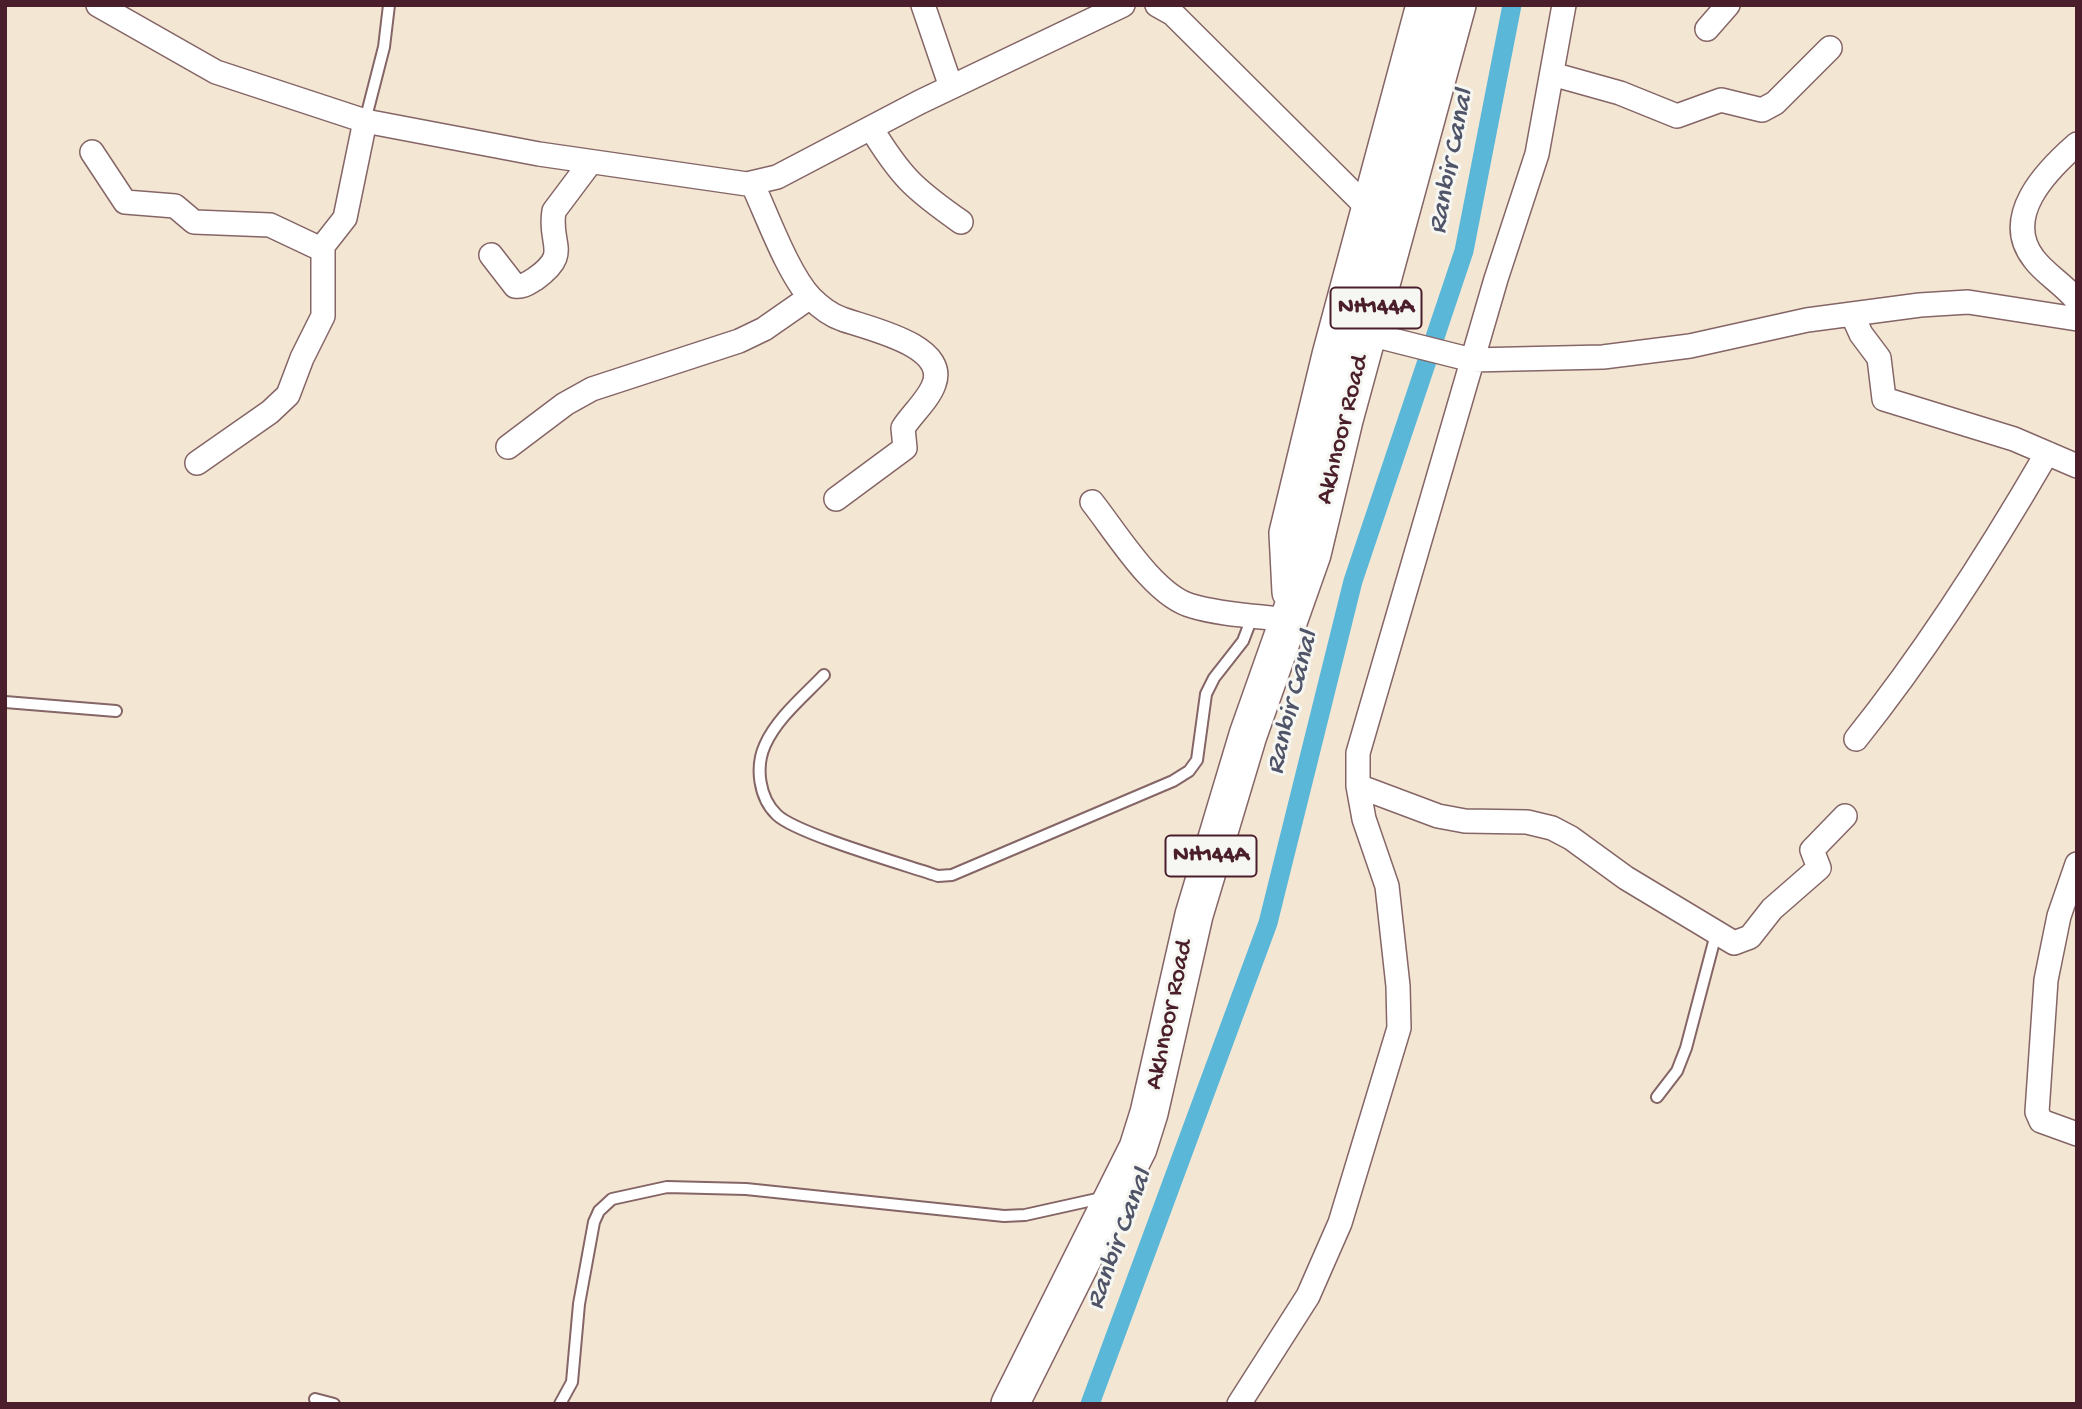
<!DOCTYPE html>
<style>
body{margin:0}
#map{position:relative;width:2082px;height:1409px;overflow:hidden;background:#f3e7d4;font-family:"Gochi Hand",sans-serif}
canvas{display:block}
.frame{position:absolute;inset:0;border:7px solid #4a1f2b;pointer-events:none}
</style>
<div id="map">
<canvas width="2082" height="1409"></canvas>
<div class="frame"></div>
</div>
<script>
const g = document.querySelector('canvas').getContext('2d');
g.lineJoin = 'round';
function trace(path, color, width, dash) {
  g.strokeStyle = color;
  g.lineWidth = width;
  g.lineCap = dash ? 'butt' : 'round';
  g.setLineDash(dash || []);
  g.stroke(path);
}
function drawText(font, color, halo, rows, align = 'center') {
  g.font = font + ' "Gochi Hand",sans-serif';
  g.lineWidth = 6;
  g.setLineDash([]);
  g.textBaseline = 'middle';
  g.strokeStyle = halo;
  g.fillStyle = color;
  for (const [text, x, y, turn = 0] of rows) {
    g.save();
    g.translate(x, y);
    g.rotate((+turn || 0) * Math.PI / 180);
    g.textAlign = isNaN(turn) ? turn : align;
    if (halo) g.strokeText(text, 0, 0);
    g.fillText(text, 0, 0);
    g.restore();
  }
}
const canal = new Path2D(`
 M1090 1404 1268 923 1353 581 1464 251 1512 5`);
const service = new Path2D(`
 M365 121 384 47 389 5
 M824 675C804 696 777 718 765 745 755 767 759 798 777 815 797 834 906 865 938 876L952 875 1173 781 1189 771 1197 760 1206 694 1214 678 1243 641 1253 615
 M5 702 116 711
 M1657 1097 1677 1071 1686 1048 1716 934
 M315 1399 334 1404
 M560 1404 572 1382 579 1304 594 1222 599 1211 612 1199 667 1187 746 1189 1004 1216 1025 1215 1106 1197`);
const minor = new Path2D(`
 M98 5 216 72 365 121 539 154 747 184 777 177 920 102 1123 5
 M923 5 951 87
 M1157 5 1173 14 1370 210
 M1707 29 1728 5
 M1552 74 1620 93 1677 116 1721 100 1762 110 1775 103 1830 48
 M871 128C901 177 914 189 961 222
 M2077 144C2046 171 2001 217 2034 259 2046 275 2065 285 2077 301
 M92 152 125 202 175 206 194 222 270 225 323 250
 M752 183C767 215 788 274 811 298 820 307 830 315 842 319 866 328 949 345 934 384 929 399 912 414 903 428L905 448 836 499
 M491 255 515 286C524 287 528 283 535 279 572 253 548 245 554 211L590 163
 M1852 314 1861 334 1879 358 1884 399 2014 439 2077 466
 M1369 334 1472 360 1603 357 1690 346 1807 320 1920 305 1968 302 2077 319
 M508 447 565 404 592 389 739 341 764 329 810 297
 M197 463 270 412 288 395 302 358 323 316V246L345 218 365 121
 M1092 502C1116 532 1154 596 1192 606 1222 615 1258 616 1289 620
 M1856 739C1928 649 1989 553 2047 453
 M1358 786 1438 816 1465 821 1527 822 1552 828 1571 838 1626 878 1734 943 1750 937 1772 909 1819 868 1812 850 1845 816
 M2077 864 2059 916 2046 980 2037 1112 2041 1121 2077 1134
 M1239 1404 1308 1296 1340 1223 1399 1028 1398 986 1387 886 1364 819 1358 786V753L1496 279 1537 154 1564 5`);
const trunk = new Path2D(`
 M1291 592 1288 533 1331 355 1425 5
 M1010 1404 1138 1148 1149 1113 1194 915 1248 735 1312 554 1344 420 1457 5`);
const shields = [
 [1376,308,91],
 [1211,856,91]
];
const shieldNames = [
 ["NH144A",1376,308],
 ["NH144A",1211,856]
];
const streetNames = [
 ["Akhnoor Road",1344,430,-76],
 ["Akhnoor Road",1171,1015,-78]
];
const waterNames = [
 ["Ranbir Canal",1453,162,-79],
 ["Ranbir Canal",1294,703,-76],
 ["Ranbir Canal",1121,1240,-70]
];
trace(canal, '#5ab7d8', 19);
trace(service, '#856566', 14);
trace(minor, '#856566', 26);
trace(trunk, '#856566', 40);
trace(service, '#fff', 10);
trace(minor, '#fff', 23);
trace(trunk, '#fff', 37);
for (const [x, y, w] of shields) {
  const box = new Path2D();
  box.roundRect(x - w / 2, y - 20.5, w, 41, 5);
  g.fillStyle = '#f6f6f2';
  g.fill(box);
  trace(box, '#4a1f2b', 2);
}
drawText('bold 24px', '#4a1f2b', null, shieldNames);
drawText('26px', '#4a1f2b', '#f6f6f2', streetNames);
drawText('italic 28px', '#505468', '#f6f6f2', waterNames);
</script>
